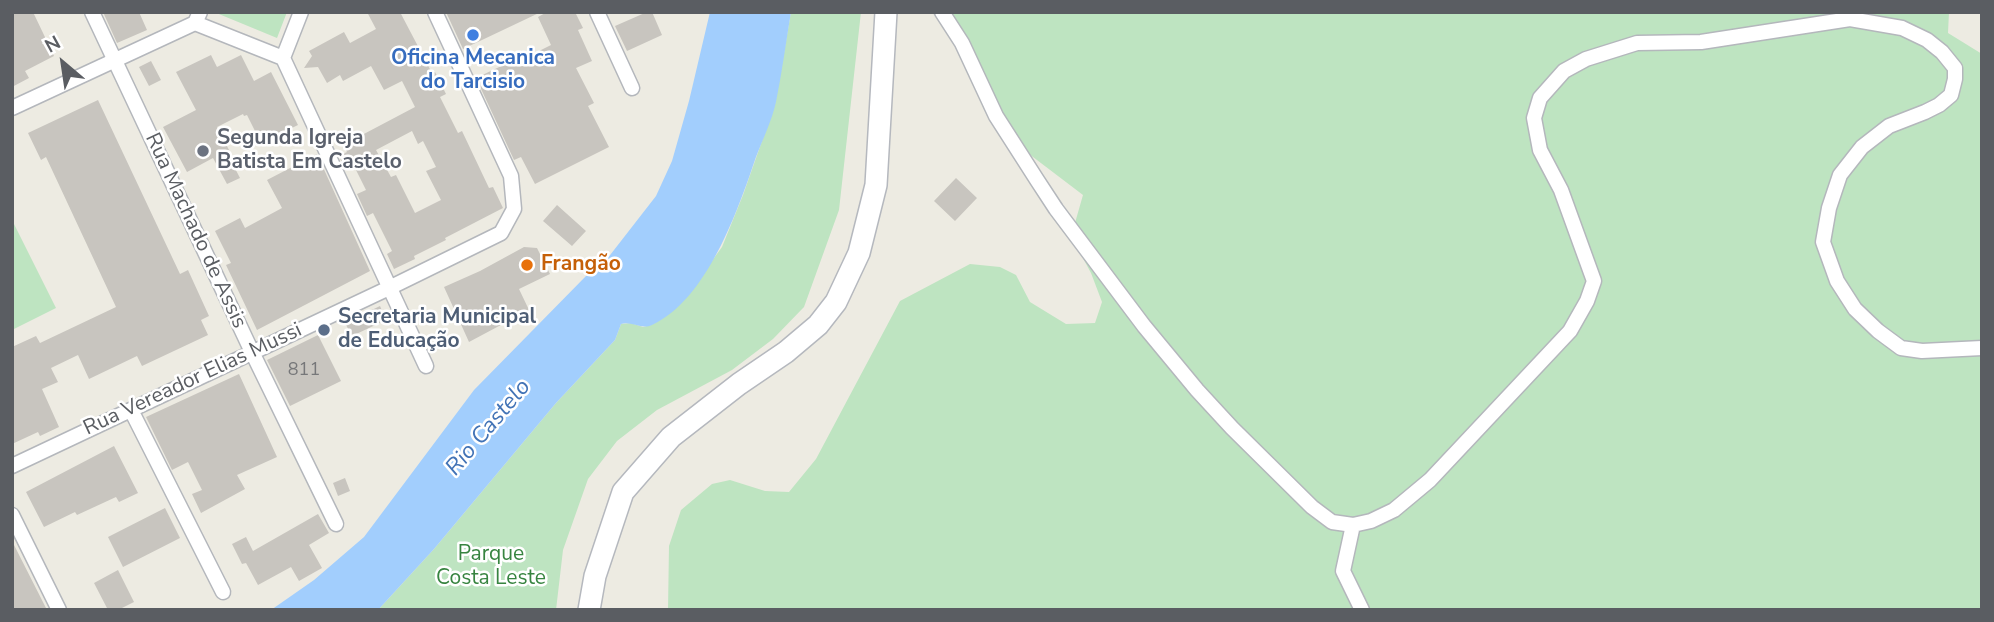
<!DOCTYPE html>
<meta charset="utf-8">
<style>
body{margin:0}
#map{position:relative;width:1994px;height:622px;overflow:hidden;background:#edebe2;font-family:"Nunito Sans",sans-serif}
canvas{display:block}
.frame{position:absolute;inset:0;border:14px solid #5a5d62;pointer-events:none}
.north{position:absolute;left:28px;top:28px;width:70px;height:70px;-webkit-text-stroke:5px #fff;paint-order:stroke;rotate:331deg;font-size:19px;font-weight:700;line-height:28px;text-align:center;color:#5a5d62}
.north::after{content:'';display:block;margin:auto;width:24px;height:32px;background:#5a5d62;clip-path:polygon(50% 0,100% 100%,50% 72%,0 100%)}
</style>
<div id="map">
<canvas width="1994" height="622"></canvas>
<div class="frame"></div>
<div class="north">N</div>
</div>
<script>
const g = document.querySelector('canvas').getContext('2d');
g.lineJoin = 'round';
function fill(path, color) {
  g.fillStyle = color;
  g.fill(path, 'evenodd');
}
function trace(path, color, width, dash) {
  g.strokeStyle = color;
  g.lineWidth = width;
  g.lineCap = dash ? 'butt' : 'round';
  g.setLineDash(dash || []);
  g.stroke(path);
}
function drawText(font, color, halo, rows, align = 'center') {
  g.font = font + ' "Nunito Sans",sans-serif';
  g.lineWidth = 5;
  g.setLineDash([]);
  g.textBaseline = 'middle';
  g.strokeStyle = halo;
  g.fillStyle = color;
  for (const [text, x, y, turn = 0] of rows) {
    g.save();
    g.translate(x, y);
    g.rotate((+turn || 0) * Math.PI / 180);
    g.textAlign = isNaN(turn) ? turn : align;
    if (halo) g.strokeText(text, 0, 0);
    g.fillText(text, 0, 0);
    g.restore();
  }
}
const green = new Path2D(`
 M214 12H287L277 38Z
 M791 12H861L839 210 804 307 773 339 732 370 657 410 617 441 588 479 563 550 556 610H378L434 549 556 403 615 340 621 324 631 323 643 327 651 325 663 318 682 302 722 247 743 195 775 104Z
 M940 12H1949L1948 33 1982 54V610H668L669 546 681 510 712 484 730 480 765 491 789 492 816 459 900 301 970 264 1000 267 1016 275 1030 302 1066 324 1095 323 1102 302 1091 273 1078 249 1075 223 1083 195 1008 138Z
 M14 224 56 308 12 330V225Z`);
const water = new Path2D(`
 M710 12H791C786 42 782 72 776 102 772 120 763 139 756 157 738 210 707 300 652 325 641 330 632 321 621 324L615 340 556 403 434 549 378 610H271L314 580 364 537 474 390 586 276 607 259 656 196 672 161 689 101Z`);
const building = new Path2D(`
 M12 12H33L54 56 25 71 29 78 12 87Z
 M103 12H139L147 30 117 43Z
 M367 12H400L432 73 435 72 446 94 440 97 458 133 462 131 489 188 493 187 503 208 445 238 446 240 414 256 415 259 394 269 387 254 392 251 373 213 367 216 357 194 366 190 353 164 345 169 339 156 347 152 343 145 415 107 402 81 384 90 371 66 343 81 340 75 327 83 318 67 304 68 312 56 309 51 344 32 350 43 376 29ZM412 131 418 144 423 141 436 167 426 171 441 200 415 213 396 175 391 177 376 150Z
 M446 12H541L463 49Z
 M547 12H575L583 28 578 30 592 61 576 68 594 103 588 106 609 147 535 184 521 157 514 160 476 78 514 60 515 63 551 45 538 17Z
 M647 12H652L662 35 627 51 615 26Z
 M211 55 217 67 241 55 254 81 271 72 298 125 261 143 247 115 244 116 243 114 217 127 229 150 226 151 240 178 227 184 213 158 187 172 163 127 196 110 176 72Z
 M151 61 161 80 149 86 139 67Z
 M98 100 180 274 188 270 209 316 201 320 208 335 142 366 137 356 89 379 78 355 51 368 58 382 42 389 59 427 40 436 38 432 12 444V347L36 336 40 343 116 307 46 157 41 160 28 133Z
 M317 154 370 271 257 330 226 265 231 263 215 231 240 218 245 228 282 208 267 180Z
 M956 178 977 198 955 221 934 201Z
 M557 205 586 231 572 246 543 221Z
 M524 247 537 248 550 274 519 289 529 310 469 342 444 287 480 271Z
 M380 306 386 320 352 336 345 323Z
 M318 335 341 381 290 406 267 360Z
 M239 374 277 457 237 475 245 489 201 513 192 494 202 490 188 462 172 470 146 417Z
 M114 446 138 493 119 502 116 497 77 515 75 512 44 527 26 492Z
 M345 478 350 491 338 496 333 483Z
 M165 508 180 538 123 567 108 537Z
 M318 514 329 533 309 545 322 568 299 581 291 567 258 585 246 563 242 564 232 544 246 537 253 551Z
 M12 541 47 610H12Z
 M118 570 134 602 118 610H108L94 583Z`);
const street = new Path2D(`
 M92 12 252 352 336 524
 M200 12 195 23 283 58 301 12
 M597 12 632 88
 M942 12 962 43 996 116 1037 180 1056 209 1144 326 1197 390 1232 428 1312 507 1332 522 1353 525 1371 521 1394 510 1430 480 1570 331 1587 301 1594 281 1561 190 1540 150 1534 118 1540 98 1564 71 1586 59 1637 43 1701 42 1850 19 1902 28 1927 40 1942 52 1955 68V79L1951 95 1939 105 1925 112 1889 126 1862 147 1840 175 1829 208 1823 242 1837 281 1855 309 1878 331 1901 348 1922 351 1982 348
 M283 58 426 366
 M12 108 195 23
 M131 410 223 592
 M12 466 389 288 501 233 514 209 511 176 435 12
 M12 515 59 610
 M1353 525 1343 571 1362 610`);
const secondary = new Path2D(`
 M589 610 595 576 623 492 671 437 739 384 786 352 818 325 836 302 859 253 876 185 886 12`);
const markers = [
 [473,35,7,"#3f7fe0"],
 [203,151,7,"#6b7280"],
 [527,265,7,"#e8710a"],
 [324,330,7,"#5c6f8a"]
];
const numberNames = [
 ["811",304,371]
];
const shopNames = [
 ["Oficina Mecanica",473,59],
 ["do Tarcisio",473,83]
];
const worshipNames = [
 ["Segunda Igreja",217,139],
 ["Batista Em Castelo",217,163]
];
const streetNames = [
 ["Rua Machado de Assis",195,231,65],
 ["Rua Vereador Elias Mussi",193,380,-25]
];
const foodNames = [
 ["Frangão",541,265]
];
const serviceNames = [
 ["Secretaria Municipal",338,318],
 ["de Educação",338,342]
];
const parkNames = [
 ["Parque",491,555],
 ["Costa Leste",491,579]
];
const waterNames = [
 ["Rio Castelo",489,428,-50]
];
fill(green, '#bee4c1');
fill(water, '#a2cefd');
fill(building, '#c8c5bf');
trace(street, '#b4b7bc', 17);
trace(secondary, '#b5b8be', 24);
trace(street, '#fff', 14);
trace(secondary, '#fff', 21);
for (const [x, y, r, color] of markers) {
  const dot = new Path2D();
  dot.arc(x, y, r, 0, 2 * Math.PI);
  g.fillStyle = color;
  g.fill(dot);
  trace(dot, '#fff', 2.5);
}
drawText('18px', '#767779', null, numberNames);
drawText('bold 21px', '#366cbe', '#fff', shopNames);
drawText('bold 21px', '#5b616d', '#fff', worshipNames, 'left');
drawText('21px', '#5a5d62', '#fff', streetNames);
drawText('bold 21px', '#c56008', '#fff', foodNames, 'left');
drawText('bold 21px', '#4e5e75', '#fff', serviceNames, 'left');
drawText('21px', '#378440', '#fff', parkNames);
drawText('italic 23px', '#4273b6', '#fff', waterNames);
</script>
